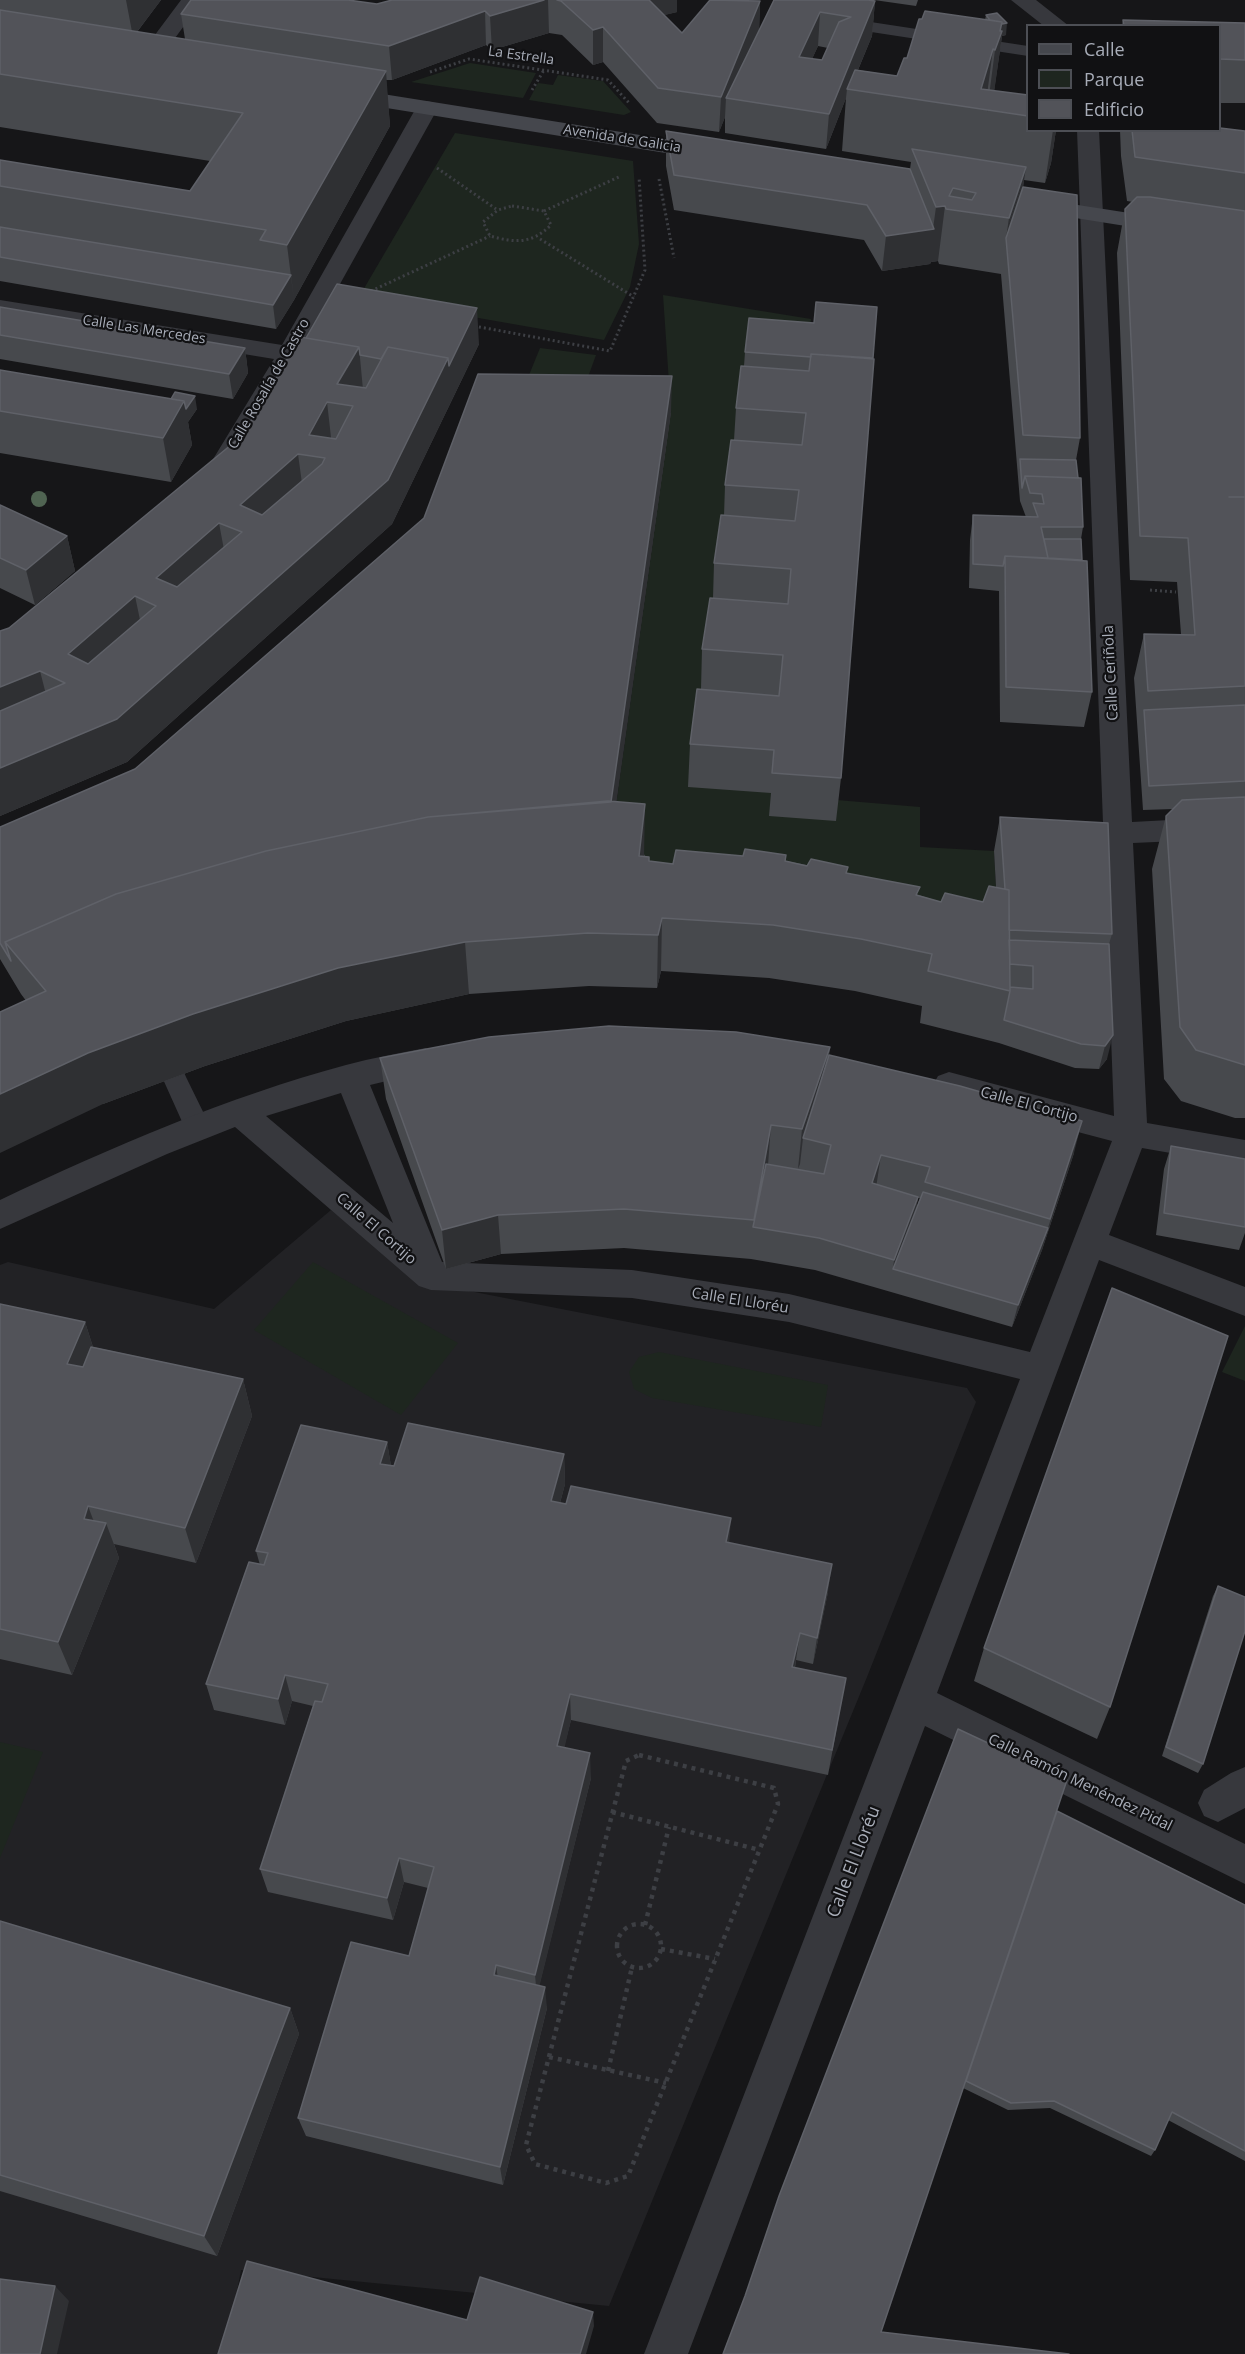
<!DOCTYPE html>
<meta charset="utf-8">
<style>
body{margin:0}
#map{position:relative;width:1245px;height:2354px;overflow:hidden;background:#161618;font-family:"Open Sans",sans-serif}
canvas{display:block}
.legend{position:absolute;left:1026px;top:24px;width:195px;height:108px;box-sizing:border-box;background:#111113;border:2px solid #4d4f55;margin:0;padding:8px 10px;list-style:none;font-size:18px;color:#a8adb8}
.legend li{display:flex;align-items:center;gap:12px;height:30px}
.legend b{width:30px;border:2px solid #4d4f55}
</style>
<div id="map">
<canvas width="1245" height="2354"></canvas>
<ul class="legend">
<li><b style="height:8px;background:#45474d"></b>Calle</li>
<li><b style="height:16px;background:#1e261f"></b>Parque</li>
<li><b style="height:16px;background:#525359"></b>Edificio</li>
</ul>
</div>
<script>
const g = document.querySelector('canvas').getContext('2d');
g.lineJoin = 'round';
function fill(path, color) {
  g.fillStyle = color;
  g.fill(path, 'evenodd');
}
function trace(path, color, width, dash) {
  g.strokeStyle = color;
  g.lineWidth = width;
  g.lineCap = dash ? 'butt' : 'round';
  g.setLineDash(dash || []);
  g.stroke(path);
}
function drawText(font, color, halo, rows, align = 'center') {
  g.font = font + ' "Open Sans",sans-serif';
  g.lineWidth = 4.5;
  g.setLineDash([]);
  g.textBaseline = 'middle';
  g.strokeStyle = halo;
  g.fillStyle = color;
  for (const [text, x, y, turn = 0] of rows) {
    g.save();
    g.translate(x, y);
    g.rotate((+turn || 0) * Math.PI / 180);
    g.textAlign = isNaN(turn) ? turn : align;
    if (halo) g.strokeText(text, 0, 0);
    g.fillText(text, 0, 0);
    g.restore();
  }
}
const built = new Path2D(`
 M331 1210 423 1282 967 1388 976 1402 867 1677 609 2306 241 2270 225 2354H0V1265L8 1262 214 1309Z`);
const green = new Path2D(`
 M470 63 536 73 523 98 411 82Z
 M558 75 603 81 631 112 624 115 529 100 538 83 553 85Z
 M455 133 633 161 639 244 630 287 604 340 359 297Z
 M663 295 811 319 777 795 920 807V847L994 851 999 943 609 855 671 412Z
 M540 348 596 355 584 388 527 380Z
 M313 1262 458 1343 401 1415 254 1330Z
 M1245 1326V1381L1222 1372Z
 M659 1352 828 1385 821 1427 652 1398 634 1389 629 1372 639 1357Z
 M0 1742 43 1752 0 1858Z`);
const pathFar1 = new Path2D(`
 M430 72 469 59 608 80 630 104
 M532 90 544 70
 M437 168 496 209
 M659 179 674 258
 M512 206 544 211 551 225C532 244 515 243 490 236L483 222 498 210Z
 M544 211 621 176
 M540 239 634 297
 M371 291 490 236
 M474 326 610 351 645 270 639 177
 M1150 590 1176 592`);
const path = new Path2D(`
 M639 1755 774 1788 778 1804 628 2176 606 2183 535 2164 526 2145 626 1761Z
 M612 1812 760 1850
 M617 1946a22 22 0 1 1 44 0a22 22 0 1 1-44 0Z
 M645 1925 669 1827
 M661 1949 715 1959
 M549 2057 666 2083
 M608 2071 632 1967`);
const lane = new Path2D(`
 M838 17 1028 46V56L832 26 830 22Z
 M174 1067 183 1070 186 1077 210 1126 206 1133 197 1136 188 1133 184 1126 162 1077 165 1070Z`);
const street = new Path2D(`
 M181 0H203L153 68 145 70 137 68 134 63Z
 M1011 0H1036L1069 26H1044Z
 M427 101 435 103 438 108 301 354 223 485 214 487 205 485 201 479 274 359 0 314V300L282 345 416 108 419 103Z
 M1077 130H1099L1132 822 1245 816V838L1133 843 1147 1123 1245 1140V1166L1142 1148 1109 1235 1245 1287V1316L1099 1260 937 1693 1245 1844V1884L925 1726 688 2354H644L1020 1379 789 1322 632 1298 431 1290 419 1286 235 1127 167 1154 0 1229V1200C112 1147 227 1097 346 1065 372 1058 400 1053 426 1048L437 1051 442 1060 437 1069 370 1085 442 1262 632 1270 789 1294 1030 1352 1112 1141 949 1098 938 1094 933 1085 938 1076 949 1072 1114 1116ZM341 1093 393 1223 266 1116Z
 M1245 1767V1808L1218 1822 1204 1816 1198 1803 1204 1790 1231 1773Z`);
const secondary = new Path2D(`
 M345 88 709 146 717 148 720 153 717 158 709 160 337 100 334 95 337 90Z
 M1033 198 1245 231V245L1025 210 1021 205 1025 200Z`);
const trees = [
 [39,499]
];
const wall = new Path2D(`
 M0 0H161L137 32 185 39 181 14 377 4 392 0H677V12L664 15 682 33 760 1 759 31 774 0 875 1 872 36 858 70 897 76 907 58 985 20 986 15 1006 35 1002 36 994 91 1028 95V130H1056L1051 163 1045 183 1024 180 1023 187 1080 438 1076 460 1083 527 1081 539 1082 560 1092 692 1084 727 1000 722 999 591 969 588 970 540 973 515 1026 517 1020 501 1001 274 939 264 938 261 931 262 930 264 882 271 864 240 674 210 666 166V131L910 169 911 162 842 151 846 98 826 149 725 133V117L719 132 657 123 603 62 593 65 562 35 549 33 492 50 486 45 392 80H386L390 126 294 300 276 329 0 281V160L190 191 210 161 0 127ZM818 46 828 48 822 60 812 59Z
 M874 0H918L916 6Z
 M1123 20 1245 23V103H1220V26H1122Z
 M1120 130 1245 131V1118H1235L1181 1101 1164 1079 1152 869 1166 816 1174 809 1143 810 1134 678 1144 634H1181L1177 582 1130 580 1117 253 1125 209 1133 202 1127 201 1121 156Z
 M0 307 245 348 248 373 233 399 0 359Z
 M814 323 841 778 836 821 769 816 771 793 688 787 690 744 701 689 702 649 713 598 714 563 724 516 725 485 734 440 736 408 744 366 745 352Z
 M306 338 479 344 392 524 127 762 0 816V631L9 628 243 435Z
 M0 370 197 409 188 422 192 445 171 482 0 453Z
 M671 412 616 802 645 856 649 861 673 864 743 856 786 855V861L848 873 941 902H983L996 887 994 851 1000 817 1112 934 1109 944 1107 1059 1099 1069 1075 1068 999 1043 920 1023 922 1006 855 991 769 978 661 971 657 988 589 986 469 994 346 1021 205 1066 103 1104 21 994 0 959V827L135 769Z
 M0 505 67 536 75 571 35 605 0 588Z
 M830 1047 829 1055 1074 1153 1042 1250 1012 1327 815 1270 751 1259 624 1248 501 1254 446 1269 386 1099 380 1058ZM918 1198H920L916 1209Z
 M1171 1146 1245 1159V1233L1239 1250 1156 1235 1164 1169Z
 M0 1304 85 1322 93 1347 243 1379 252 1416 196 1563 114 1544 119 1558 72 1675 0 1659Z
 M387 1442 391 1466H394L564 1454 565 1484 560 1503 729 1543 828 1592 813 1664 796 1660 795 1668 846 1678 828 1775 571 1720 564 1747 591 1778 539 1986 547 2008 503 2185 306 2136 298 2118 409 1956 428 1888 404 1882 393 1920 268 1892 260 1869 313 1706 292 1701 285 1725 214 1710 206 1684 260 1565 256 1551Z
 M1218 1586 1203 1764 1198 1773 1162 1756 1213 1596Z
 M984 1648 1110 1707 1097 1739 974 1681Z
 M1057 1811 1245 1905V2161L1168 2120 1155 2150 1151 2156 1050 2108 1008 2110 963 2088 723 2354Z
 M0 1921 290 2008 299 2034 217 2256 0 2191Z`);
const shadedWall = new Path2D(`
 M126 0H161L133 37Z
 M544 0H548L549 33 492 50 490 16Z
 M644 0H677V12L653 18Z
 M760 1 759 35 726 98 725 117 719 132 721 97Z
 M875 1 872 36 850 89H847L846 98 826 149 829 114Z
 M485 11 486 45 392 80 389 46Z
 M820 12 818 46 797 92 799 57Z
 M1007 23 1006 35 1002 36 994 93 987 112 995 50 994 38 1002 24Z
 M603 27V62L593 65V30Z
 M993 49 985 110 981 89Z
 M386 71 390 126 294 300 287 245Z
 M1053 130H1056L1051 163 1045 183Z
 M1026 167 1018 222 1006 238 1009 218Z
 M945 206 938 261 931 262 930 264 882 271 886 236 933 229 936 207Z
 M291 275 294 300 276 329 273 305Z
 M477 308 479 344 392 524 127 762 0 816V768L448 358Z
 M359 347 363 390 353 406 337 384Z
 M245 348 248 373 233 399 229 374Z
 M672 376 671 412 609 855 608 821Z
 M195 396 197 409 188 422 192 445 171 482 163 438 184 401Z
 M327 402 332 446 309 435Z
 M298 454 304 498 246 549 240 505Z
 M219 523 227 566 165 621 156 578Z
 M67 536 75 571 35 605 26 570Z
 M135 596 144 639 79 698 68 654Z
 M40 671 51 714 0 735V687Z
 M645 804 644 858 639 856Z
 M662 918 661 971 657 988 658 935Z
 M465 942 469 994 346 1021 205 1066 103 1104 0 1153V1094L88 1053 193 1014 338 968Z
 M1113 1035 1107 1059 1099 1069 1105 1046Z
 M830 1047 825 1088 803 1138 800 1164 798 1169 802 1129Z
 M1082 1121 1074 1153 1042 1250 1012 1327 1018 1305 1048 1228Z
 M771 1125 768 1165 753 1227 754 1220Z
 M881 1155 876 1188 872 1183Z
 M918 1197 913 1229 893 1269 894 1260Z
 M498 1215 501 1254 446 1269 442 1230Z
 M85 1322 97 1360 80 1401 67 1364Z
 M243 1379 252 1416 196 1563 185 1528Z
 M387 1442 392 1472 380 1464Z
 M564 1454 565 1484 553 1529 551 1501Z
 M88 1506 100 1538 106 1523 119 1558 72 1675 58 1642 84 1519Z
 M731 1518 729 1547 726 1542Z
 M832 1564 828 1592 813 1664 817 1638Z
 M800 1633 796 1660 789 1693 792 1667Z
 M285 1675 292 1701 285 1725 278 1699Z
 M570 1694 571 1720 559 1771 557 1746Z
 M590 1753 591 1778 537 1996 535 1975Z
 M399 1858 404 1882 393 1920 387 1898Z
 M496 1965 499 1986 494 1975Z
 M545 1987 547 2008 503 2185 500 2167Z
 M290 2008 299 2034 217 2256 204 2236Z
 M55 2286 69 2301 57 2354H40Z
 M593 2312 594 2326 586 2354H580Z`);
const building = new Path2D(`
 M191 0H348L377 4 392 0H544L490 16 485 11 389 46 181 14Z
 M557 0H649L682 33 710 0 760 1 721 97 658 88 603 27 593 30 561 1Z
 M774 0H868L875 1 829 114 726 98ZM820 12 851 17 839 22 822 60 799 57Z
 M0 10 386 71 287 245 260 240 266 230 0 186V160L190 191 243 113 0 74Z
 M925 11 1002 22 1000 31H1002L995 50 993 49 981 89 1028 95V116L847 89 855 70 897 76 904 58H907L919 19H922Z
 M997 13 1007 23 1002 24V22L990 20 986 15Z
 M1123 20 1245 23V60L1220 59V26H1124Z
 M1220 128 1245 131V173L1135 157 1132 130H1220Z
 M666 131 910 169 934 229 886 236 867 205 674 175Z
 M912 149 1026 167 1009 218 946 209 945 206 936 207ZM953 188 976 193 972 200 949 196Z
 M1023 187 1077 195 1080 438 1023 435 1006 238Z
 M1137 197H1150L1245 211V497H1229H1245V686L1148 691 1144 634 1195 635 1188 538 1140 536 1125 209Z
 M0 227 291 275 273 305 0 257Z
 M337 284 477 308 449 366 448 358 388 347 381 359 360 355 359 347 306 338Z
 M816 302 877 307 873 358 811 354V357L745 352 749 318 814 323Z
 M0 307 245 348 229 374 0 335Z
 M300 337 359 347 337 384 366 388 388 347 448 358 388 480 117 719 0 768V711L65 683 40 671 0 687V631L9 628 243 435ZM327 402 353 406 336 439 309 435ZM298 454 325 458 322 464 262 515 240 505ZM219 523 242 532 177 587 156 578ZM135 596 156 606 88 664 68 654Z
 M811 354 874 359 841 778 772 773 774 750 690 744 697 689 779 696 783 655 702 649 710 598 788 604 791 569 714 563 721 515 795 521 799 490 725 485 731 440 802 445 806 413 736 408 741 366 809 371Z
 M0 370 184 401 163 438 0 411Z
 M478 374 672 376 611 802 428 817 266 851 116 894 5 942 11 961 0 943V827L135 769 424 518Z
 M175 392 195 396 186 409 184 401 171 399Z
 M1020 459 1076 460 1078 478 1025 476 1022 488Z
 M1025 476 1081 478 1083 527H1041L1048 558 1005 556 1003 566 973 564V515L1038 517 1033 503 1044 504 1042 494 1030 493Z
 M0 505 67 536 26 570 0 558Z
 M1044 539H1081L1082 560 1048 558Z
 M1005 556 1087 561 1092 692 1006 687Z
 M1245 705V781L1149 786 1144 710Z
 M1245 797V1065L1196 1050 1180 1027 1166 816 1182 800Z
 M608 801 645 804 639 856 649 857V861L673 864 676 850 743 856 745 849 786 855 785 861 807 866 811 859 848 867 846 873 920 887 916 895 941 902 945 893 983 902 989 886 1009 890 1010 991 928 971 932 954 861 939 773 925 662 918 658 935 588 933 465 942 338 968 193 1014 88 1053 0 1094V1012L46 991 5 942 116 894 266 851 428 817Z
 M1000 817 1108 823 1112 934 1009 930V890L1005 889Z
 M1009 940 1109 944 1113 1035 1105 1046 1081 1044 1004 1020 1010 991V987L1033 989V966L1010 964Z
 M609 1026 736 1032 830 1047 802 1129 771 1125 754 1220 624 1209 498 1215 442 1230 380 1058 489 1037Z
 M829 1055 960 1086 1082 1121 1050 1219 925 1182 930 1167 881 1155 872 1183 918 1197 894 1260 819 1238 753 1227 766 1164 824 1174 831 1145 803 1138Z
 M1171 1146 1245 1159V1227L1164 1213Z
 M923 1192 1048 1228 1018 1305 893 1269Z
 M1112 1288 1228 1336 1110 1707 984 1648Z
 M0 1304 85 1322 67 1364 83 1367 91 1347 243 1379 185 1528 88 1506 84 1519 106 1523 58 1642 0 1629Z
 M408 1423 564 1454 551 1501 566 1504 571 1486 731 1518 726 1542 832 1564 817 1638 800 1633 792 1667 846 1678 832 1750 570 1694 557 1746 590 1753 535 1975 496 1965 494 1975 545 1987 500 2167 298 2118 351 1942 409 1956 434 1867 399 1858 387 1898 260 1869 315 1701 322 1702 328 1684 285 1675 278 1699 206 1684 249 1562 264 1565 268 1553 256 1551 301 1425 387 1442 380 1464 394 1466Z
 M1218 1586 1245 1597V1631L1203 1764 1166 1747Z
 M958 1729 1067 1780 881 2332 1069 2354H723L745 2296 779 2196Z
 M1057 1811 1245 1905V2151L1172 2112 1155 2150 1054 2101 1011 2103 966 2081Z
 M0 1921 290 2008 204 2236 0 2175Z
 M247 2261 467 2320 480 2277 593 2312 580 2354H218Z
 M0 2279 55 2286 40 2354H0Z`);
const farStreetnames = [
 ["La Estrella",521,56,8],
 ["Avenida de Galicia",622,139,9],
 ["Calle Las Mercedes",144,330,9],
 ["Calle Rosalía de Castro",269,384,-60]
];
const streetNames = [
 ["Calle Ceriñola",1111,673,-93],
 ["Calle El Cortijo",1029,1105,15],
 ["Calle El Cortijo",376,1229,41],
 ["Calle El Lloréu",740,1301,9],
 ["Calle Ramón Menéndez Pidal",1080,1783,26]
];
const nearStreetnames = [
 ["Calle El Lloréu",854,1862,-69]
];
fill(built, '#222225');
fill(green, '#1e261f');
trace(pathFar1, '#3d3f44', 3, [2, 3]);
trace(path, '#3d3f44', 4.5, [4, 5]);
fill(lane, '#37383d');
fill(street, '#37383d');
fill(secondary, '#45474d');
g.fillStyle = '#506452';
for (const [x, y] of trees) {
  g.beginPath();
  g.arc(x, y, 8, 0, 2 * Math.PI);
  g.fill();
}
fill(wall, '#47494d');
fill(shadedWall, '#2f3033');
fill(building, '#525359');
trace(building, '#5f6168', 1.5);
drawText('14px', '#a8adb8', '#111113', farStreetnames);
drawText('15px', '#a8adb8', '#111113', streetNames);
drawText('18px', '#a8adb8', '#111113', nearStreetnames);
</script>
